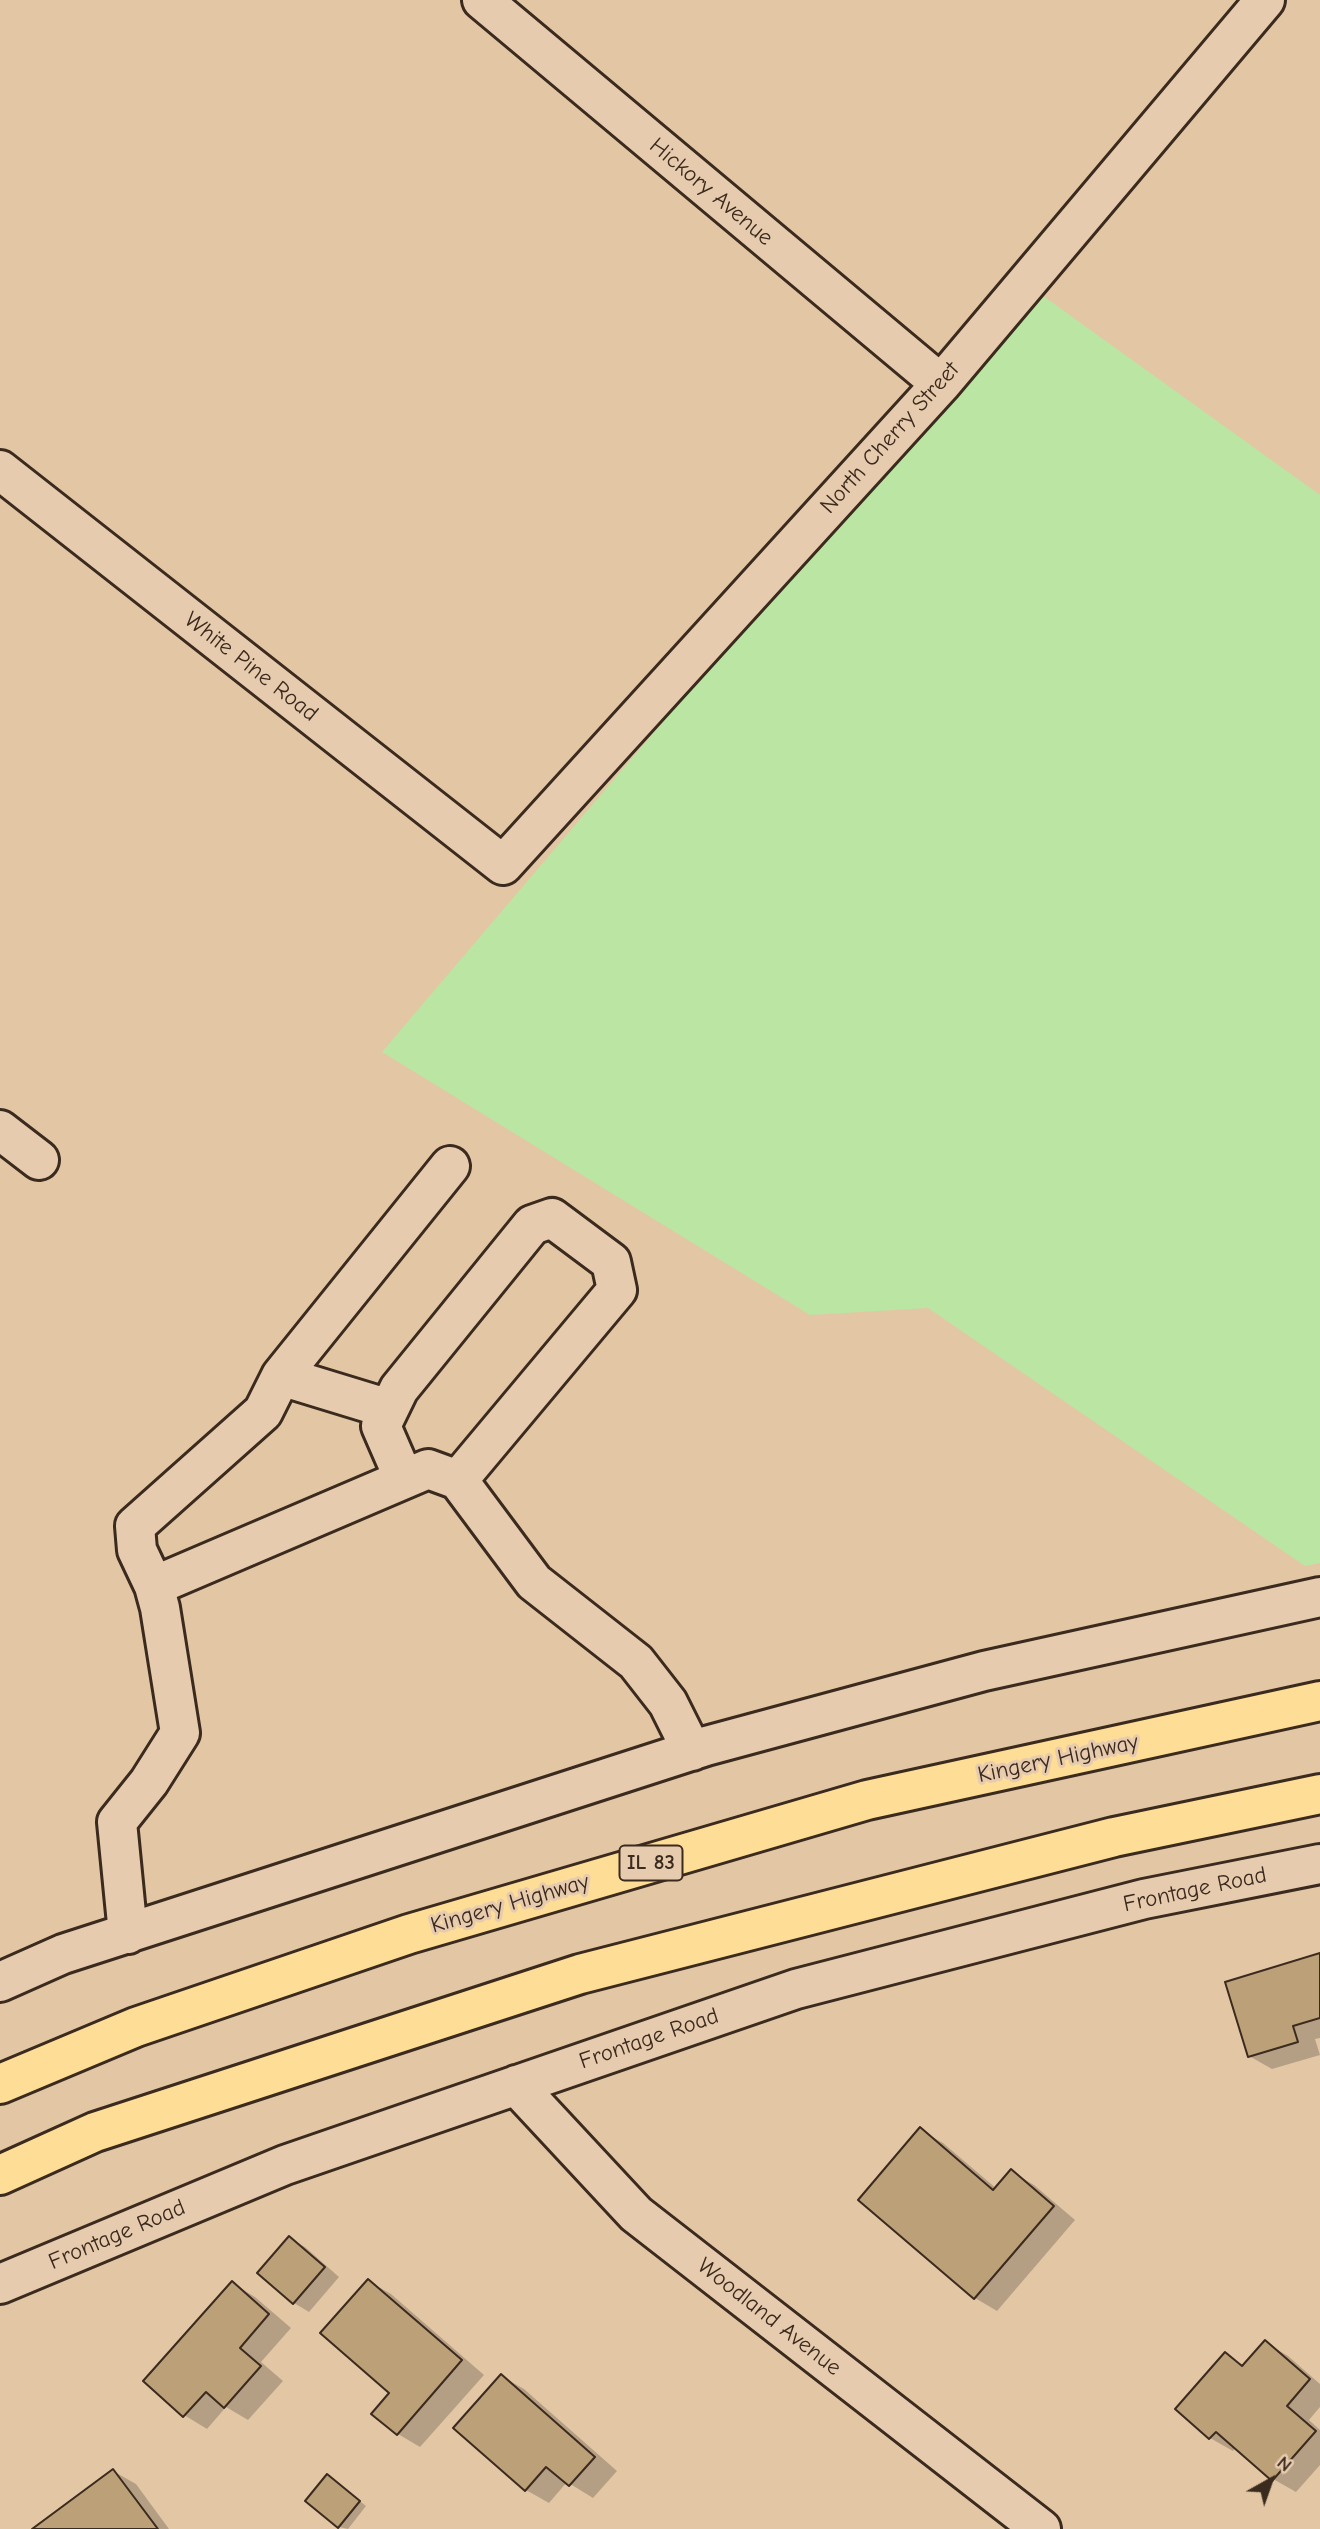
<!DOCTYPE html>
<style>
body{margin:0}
#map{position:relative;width:1320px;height:2529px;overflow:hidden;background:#e3c7a5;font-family:"Comic Neue",sans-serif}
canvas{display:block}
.north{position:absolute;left:1236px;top:2445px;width:70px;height:70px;-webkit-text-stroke:5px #e7cbae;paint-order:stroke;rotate:40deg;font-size:19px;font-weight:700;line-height:28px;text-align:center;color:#3b2a1e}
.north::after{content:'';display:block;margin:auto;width:24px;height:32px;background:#3b2a1e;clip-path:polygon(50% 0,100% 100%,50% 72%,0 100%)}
</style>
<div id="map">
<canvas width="1320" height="2529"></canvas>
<div class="north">N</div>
</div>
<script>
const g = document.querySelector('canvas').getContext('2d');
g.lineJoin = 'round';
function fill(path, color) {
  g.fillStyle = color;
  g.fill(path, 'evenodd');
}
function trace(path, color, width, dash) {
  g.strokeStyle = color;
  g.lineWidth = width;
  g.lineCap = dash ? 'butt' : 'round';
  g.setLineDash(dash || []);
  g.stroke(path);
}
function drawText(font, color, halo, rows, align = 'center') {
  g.font = font + ' "Comic Neue",sans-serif';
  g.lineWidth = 6;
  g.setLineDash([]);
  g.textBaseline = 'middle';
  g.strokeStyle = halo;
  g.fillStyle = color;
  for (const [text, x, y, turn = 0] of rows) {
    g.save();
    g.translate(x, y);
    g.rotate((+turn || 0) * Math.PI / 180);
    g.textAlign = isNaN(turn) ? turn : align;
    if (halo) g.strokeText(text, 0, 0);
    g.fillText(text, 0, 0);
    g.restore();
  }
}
const green = new Path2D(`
 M1032 288 1320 495V1563L1305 1566 928 1308 810 1315 382 1052Z`);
const shadow = new Path2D(`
 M1320 1955V2038L1315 2039 1320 2055 1272 2069 1249 2056Z
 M920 2130 943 2143 997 2189 1012 2172 1034 2185 1075 2220 997 2311 975 2298Z
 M289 2238 305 2247 339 2277 309 2312 294 2303Z
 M368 2281 391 2294 484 2375 420 2447 398 2434Z
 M232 2283 255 2297 291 2328 261 2362 283 2381 248 2420 226 2407 207 2429 184 2415Z
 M1265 2342 1288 2356 1320 2384V2407L1309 2420 1320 2430V2465L1296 2492 1273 2479 1236 2447 1233 2451 1210 2438 1225 2355 1245 2366Z
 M501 2376 524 2389 617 2471 593 2498 567 2482 549 2503 526 2490Z
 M113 2471 136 2484 169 2529H34Z
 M335 2481 366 2506 348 2529 339 2527 308 2501Z`);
const building = new Path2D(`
 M1320 1953V2018L1293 2026 1298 2042 1248 2057 1225 1982Z
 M920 2127 993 2190 1011 2169 1054 2206 974 2299 858 2200Z
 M289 2236 325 2267 293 2304 257 2273Z
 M368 2279 462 2360 397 2435 371 2414 389 2393 320 2333Z
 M232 2281 269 2314 240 2348 261 2366 224 2408 206 2392 183 2417 143 2381Z
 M1265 2340 1310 2379 1287 2406 1316 2431 1272 2481 1216 2432 1209 2439 1175 2409 1225 2352 1242 2366Z
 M501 2374 595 2457 569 2486 546 2467 525 2491 453 2428Z
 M113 2469 158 2529H32Z
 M327 2474 360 2501 338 2528 305 2501Z`);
const minor = new Path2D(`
 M482 0 941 384
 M0 470 503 865 941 384 1265 0
 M0 1130 39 1160
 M281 1376 389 1409
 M404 1479 381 1426 399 1389 532 1225 552 1218 611 1262 617 1290 458 1480
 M154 1586 137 1550 135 1526 263 1412 281 1376 450 1166
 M128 1934 117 1822 149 1782 180 1733 160 1608 154 1586 428 1469 458 1480 534 1582 636 1662 668 1703 692 1751
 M0 1982 63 1954 706 1746 984 1671 1320 1597
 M516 2085 636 2214 1041 2529
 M0 2284 285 2165 796 1989 1144 1899 1320 1864`);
const highway = new Path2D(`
 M0 2084 136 2027 409 1934 867 1800 1320 1701
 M0 2175 95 2132 580 1974 1114 1837 1320 1794`);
const shields = [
 [651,1863,63]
];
const shieldNames = [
 ["IL 83",651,1863]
];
const streetNames = [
 ["Hickory Avenue",711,192,40],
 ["North Cherry Street",890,438,-48],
 ["White Pine Road",251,667,38],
 ["Kingery Highway",1058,1759,-12],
 ["Frontage Road",1195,1890,-12],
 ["Kingery Highway",510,1904,-16],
 ["Frontage Road",649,2039,-19],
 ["Frontage Road",117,2235,-23],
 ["Woodland Avenue",769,2317,38]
];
fill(green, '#bae5a2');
fill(shadow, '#0003');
fill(building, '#bba078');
trace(building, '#3b2a1e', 2);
trace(minor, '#3b2a1e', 44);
trace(highway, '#3b2a1e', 44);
trace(minor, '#e7cbae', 38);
trace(highway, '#fedd96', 38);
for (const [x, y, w] of shields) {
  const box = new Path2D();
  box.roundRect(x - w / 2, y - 17.5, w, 35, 5);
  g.fillStyle = '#e7cbae';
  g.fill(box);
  trace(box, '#3b2a1e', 2);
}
drawText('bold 21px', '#3b2a1e', null, shieldNames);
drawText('23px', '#3b2a1e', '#e7cbae', streetNames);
</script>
